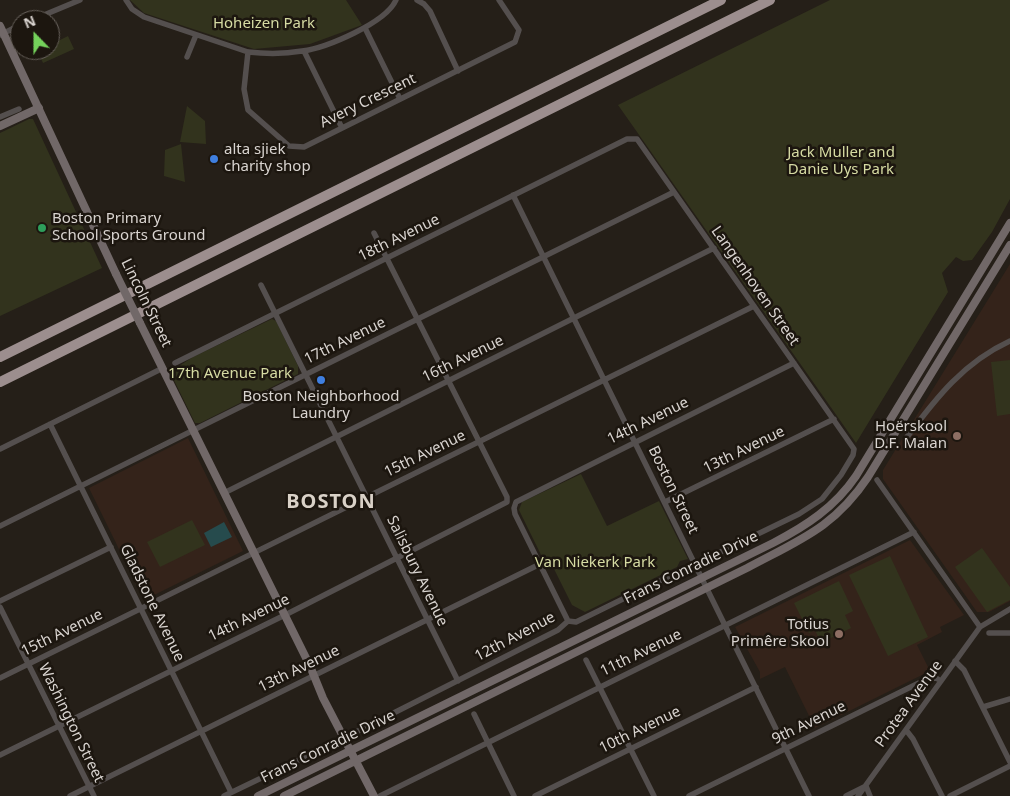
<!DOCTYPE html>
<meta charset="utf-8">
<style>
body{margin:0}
#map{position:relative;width:1010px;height:796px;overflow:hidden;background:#251f18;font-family:"Noto Sans",sans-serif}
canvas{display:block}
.north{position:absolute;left:10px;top:10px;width:50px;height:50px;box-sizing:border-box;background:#1c160f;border:1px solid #68625c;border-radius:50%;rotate:338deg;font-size:14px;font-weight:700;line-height:20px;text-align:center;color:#d9d4d0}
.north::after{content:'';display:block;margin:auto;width:18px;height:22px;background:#74d25b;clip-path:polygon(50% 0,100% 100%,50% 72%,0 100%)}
</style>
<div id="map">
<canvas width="1010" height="796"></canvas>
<div class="north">N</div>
</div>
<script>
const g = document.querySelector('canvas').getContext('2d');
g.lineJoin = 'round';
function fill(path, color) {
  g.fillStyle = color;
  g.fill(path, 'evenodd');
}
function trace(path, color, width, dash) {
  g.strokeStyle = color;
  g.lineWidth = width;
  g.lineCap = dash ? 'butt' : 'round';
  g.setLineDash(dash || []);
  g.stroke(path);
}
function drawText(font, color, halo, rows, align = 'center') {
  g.font = font + ' "Noto Sans",sans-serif';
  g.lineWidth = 5;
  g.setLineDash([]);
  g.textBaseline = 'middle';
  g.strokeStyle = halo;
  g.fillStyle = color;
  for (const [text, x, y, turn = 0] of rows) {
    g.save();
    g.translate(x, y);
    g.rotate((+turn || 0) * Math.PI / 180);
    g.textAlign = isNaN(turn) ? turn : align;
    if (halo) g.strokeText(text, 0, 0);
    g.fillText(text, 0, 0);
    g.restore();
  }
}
const education = new Path2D(`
 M1010 264V601L989 612H977L883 479V470Z
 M188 438 243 551 144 600 89 488Z
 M910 540 964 615 940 627 942 632 917 645 930 671 815 728 785 667 760 679V672L735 627Z`);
const green = new Path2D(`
 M130 0H346L362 25 310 44 254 49 144 13Z
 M830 0H1010V199L992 232 972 260 963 261 956 257 942 273 948 292 856 443 618 105Z
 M68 36 74 49 43 63 37 50H50V45Z
 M187 106 205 121 206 144 180 142Z
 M29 119H33L102 268 0 316V133Z
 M181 144 185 182 164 176 165 150Z
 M272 319 276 321 298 366V374L200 423H195L170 372 193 357Z
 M1010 360V414L997 416 991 362Z
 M581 474 607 526 659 501 688 559 680 561 677 567 585 612 572 605 550 561 545 563 519 510 522 502Z
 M192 520 205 545 160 567 147 542Z
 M982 548 1010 587V600L987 612 955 567Z
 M890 556 928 637 888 656 849 575Z
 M839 581 853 611 845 615 851 628 821 643 815 630 809 633 794 603Z`);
const water = new Path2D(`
 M224 522 232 537 211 547 204 533Z`);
const street = new Path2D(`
 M126 0 132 9 144 17 248 52C266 54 285 54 302 51 326 48 386 23 396 0
 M417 0 424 4 430 11 458 71
 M32 20 80 0
 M365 28 400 99
 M0 35 20 25
 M304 51 342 128
 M248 52 244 89 248 110 289 146 304 147 515 42 519 30 499 0
 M187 57 196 35
 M0 117 19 109
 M513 195 809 796
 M261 285 458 681
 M175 363 627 139H637L854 449 853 455 841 475 822 499 799 514 704 560
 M50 424 231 792
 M907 437C936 398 964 362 1010 341
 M0 449 163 368
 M877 480 980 627
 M224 493 714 248
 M665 502 834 419
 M0 526 674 192
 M0 601 111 547
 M0 607 94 796
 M568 621 515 514 514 508 516 502 794 363
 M989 633H1010
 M586 660 654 796
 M955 661 964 670 1010 762
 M0 678 754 306
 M983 707 1010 699
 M474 714 514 796
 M906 730 913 739 942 796
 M356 732 558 630 568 621 576 622 686 568
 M0 755 289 613 507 502V497L374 233
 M70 796 540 564
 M224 796 334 743
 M380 796 914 532
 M535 796 756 687
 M689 796 927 679 936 678 941 681
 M846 796 866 786 870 796
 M858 796 980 627 1010 609
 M950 796 1010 766`);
const secondary = new Path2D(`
 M0 26 116 274
 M0 126 39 108
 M140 323 310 666 323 698 374 796
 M258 796 773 543C806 526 835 507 856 476L1010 223
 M284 796 747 568C799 540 834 528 868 477L1010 245`);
const highway = new Path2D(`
 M0 357 721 0
 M0 382 770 0`);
const secondaryBridge = new Path2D(`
 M116 274 140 323`);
const markers = [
 [214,159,5,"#3f7fe0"],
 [42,228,5,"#2e9e5b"],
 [321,380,5,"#3f7fe0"],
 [957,436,5,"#8d6e63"],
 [839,634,5,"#8d6e63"]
];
const parkNames = [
 ["Hoheizen Park",264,24],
 ["Jack Muller and",841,153],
 ["Danie Uys Park",841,170],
 ["17th Avenue Park",230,374],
 ["Van Niekerk Park",595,563]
];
const streetNames = [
 ["Avery Crescent",368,101,-26],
 ["18th Avenue",399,238,-26],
 ["Langenhoven Street",755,286,55],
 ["Lincoln Street",146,303,64],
 ["17th Avenue",345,341,-26],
 ["16th Avenue",463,359,-26],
 ["14th Avenue",648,421,-26],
 ["13th Avenue",744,450,-26],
 ["15th Avenue",425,454,-26],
 ["Boston Street",673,490,64],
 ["Frans Conradie Drive",691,568,-26],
 ["Salisbury Avenue",417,571,64],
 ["Gladstone Avenue",152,603,64],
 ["14th Avenue",249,618,-26],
 ["15th Avenue",62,633,-26],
 ["12th Avenue",515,637,-28],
 ["11th Avenue",641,653,-26],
 ["13th Avenue",299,669,-26],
 ["Protea Avenue",909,704,-54],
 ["Washington Street",71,723,64],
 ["9th Avenue",809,723,-26],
 ["10th Avenue",640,730,-26],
 ["Frans Conradie Drive",328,747,-26]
];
const poiNames = [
 ["alta sjiek",224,150],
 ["charity shop",224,167],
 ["Boston Primary",52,219],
 ["School Sports Ground",52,236],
 ["Boston Neighborhood",321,397,"center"],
 ["Laundry",321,414,"center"],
 ["Hoërskool",947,427,"right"],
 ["D.F. Malan",947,444,"right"],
 ["Totius",829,625,"right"],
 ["Primêre Skool",829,642,"right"]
];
const districtNames = [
 ["BOSTON",331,502]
];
fill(education, '#34231a');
fill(green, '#32331d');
fill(water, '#264b4d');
trace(street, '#544f4e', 5.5);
trace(secondary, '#716868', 8);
trace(highway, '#9c8e8e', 10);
trace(secondaryBridge, '#716868', 8);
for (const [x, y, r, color] of markers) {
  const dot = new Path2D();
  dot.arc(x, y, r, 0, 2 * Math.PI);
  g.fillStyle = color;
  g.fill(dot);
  trace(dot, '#1c160f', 2);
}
drawText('15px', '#d6dba3', '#1c160f', parkNames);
drawText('15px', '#d9d4d0', '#1c160f', streetNames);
drawText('15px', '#d9d4d0', '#1c160f', poiNames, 'left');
g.letterSpacing = '1px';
drawText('bold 20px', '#d9d1c7', '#1c160f', districtNames);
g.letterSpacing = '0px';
</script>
